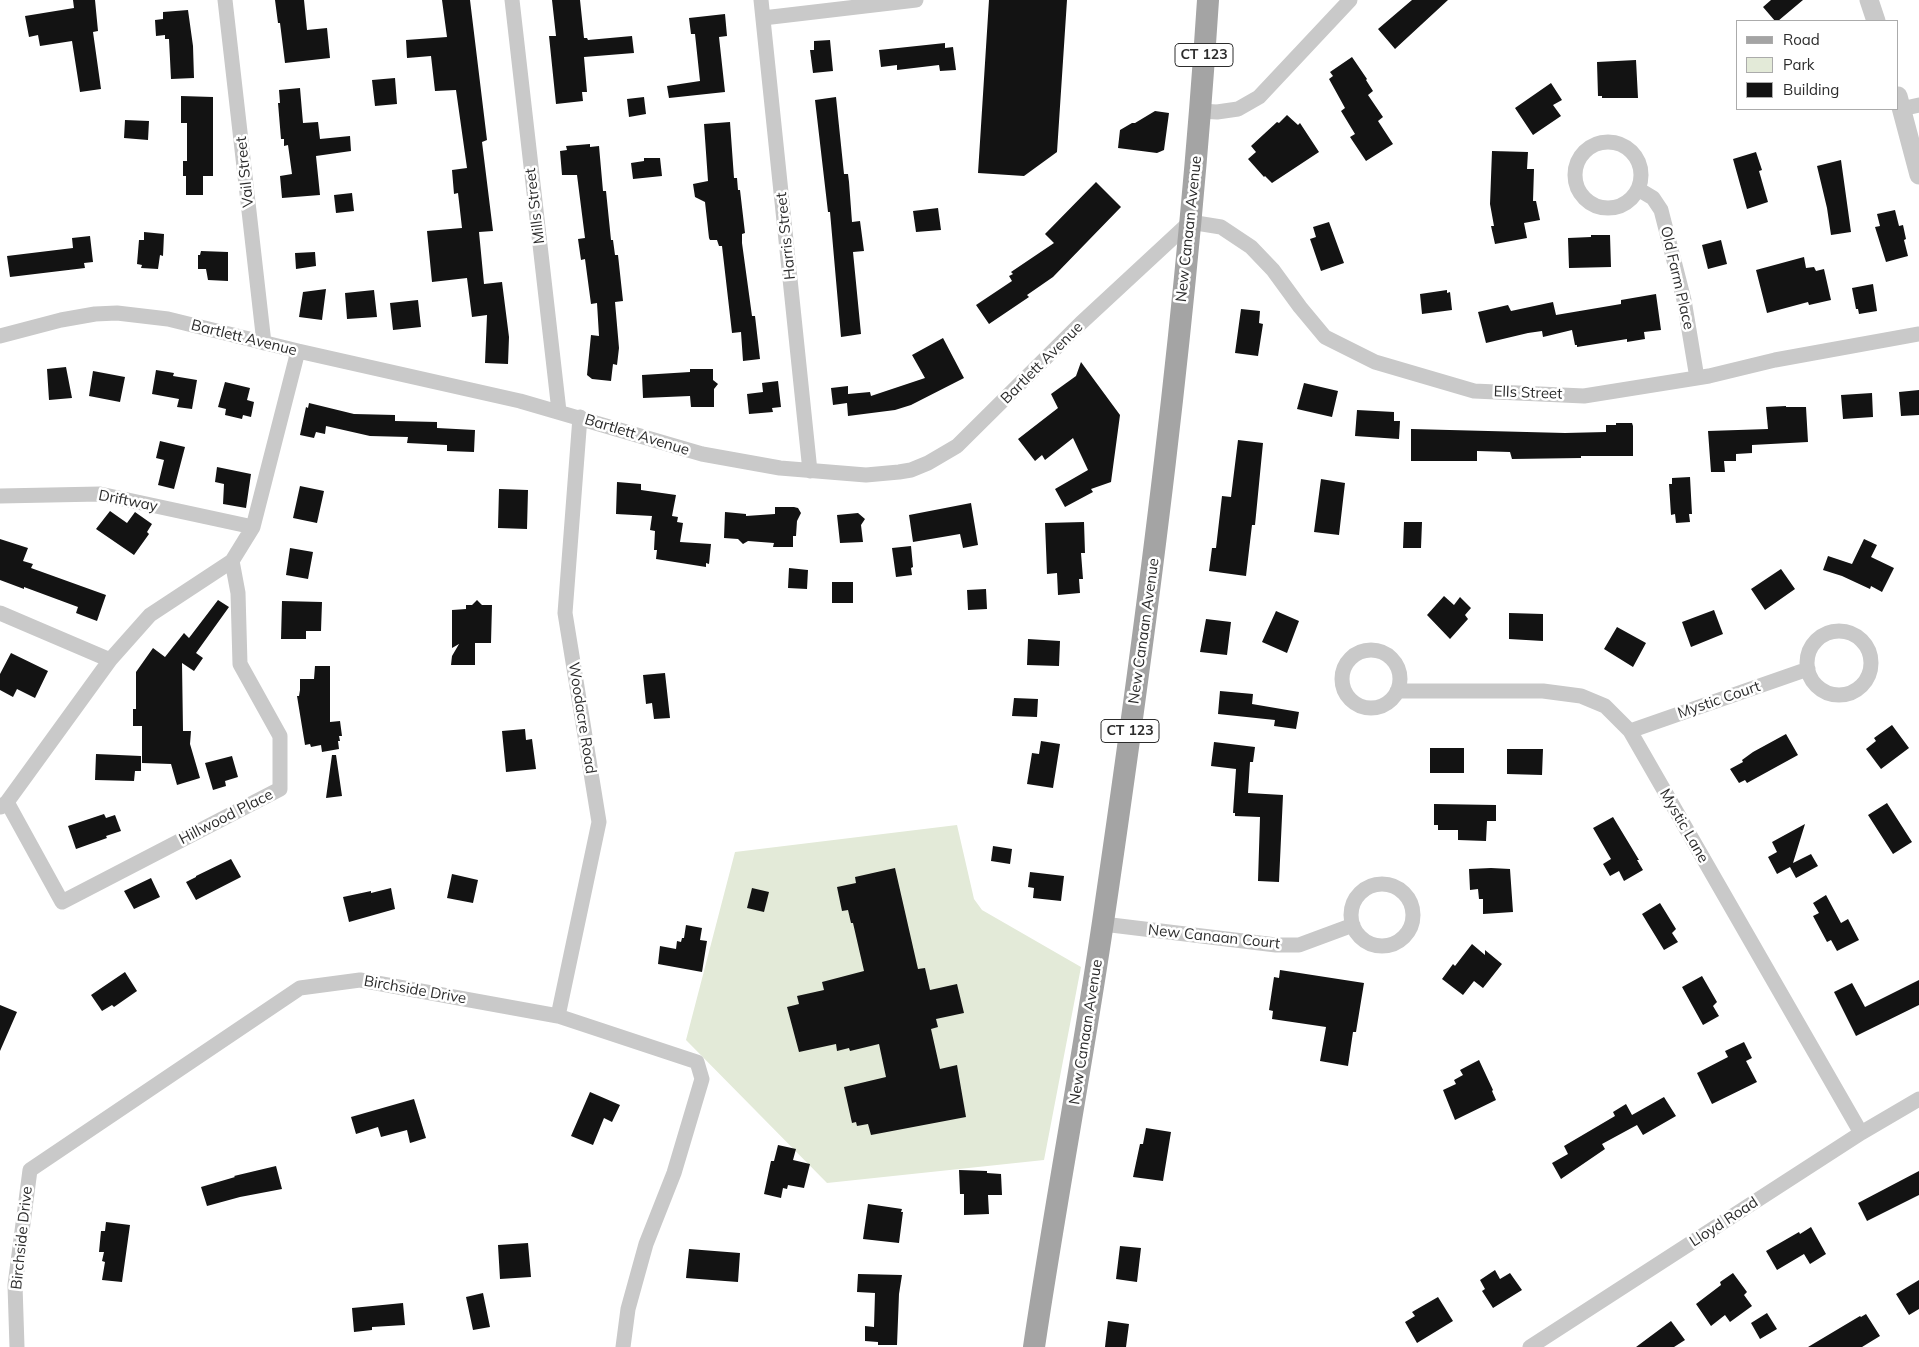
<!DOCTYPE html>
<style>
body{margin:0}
#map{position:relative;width:1919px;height:1347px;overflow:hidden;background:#fff;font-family:Mulish,sans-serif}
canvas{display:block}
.legend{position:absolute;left:1736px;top:20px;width:162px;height:90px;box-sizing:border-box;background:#fff;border:1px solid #ababab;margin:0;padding:6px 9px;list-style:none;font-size:15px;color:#2c2c2c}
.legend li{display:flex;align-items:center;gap:10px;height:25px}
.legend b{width:25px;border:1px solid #ababab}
</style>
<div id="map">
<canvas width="1919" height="1347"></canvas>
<ul class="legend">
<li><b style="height:6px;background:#a4a4a4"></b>Road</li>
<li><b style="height:14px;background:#e3ead8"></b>Park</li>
<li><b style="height:14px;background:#131313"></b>Building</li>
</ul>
</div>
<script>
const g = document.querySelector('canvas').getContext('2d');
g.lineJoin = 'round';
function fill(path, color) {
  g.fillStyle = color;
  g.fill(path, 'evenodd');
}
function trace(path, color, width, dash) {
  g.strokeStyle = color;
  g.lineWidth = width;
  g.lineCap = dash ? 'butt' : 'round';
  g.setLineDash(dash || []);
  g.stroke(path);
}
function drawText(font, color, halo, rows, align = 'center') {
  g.font = font + ' Mulish,sans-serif';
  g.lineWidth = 5;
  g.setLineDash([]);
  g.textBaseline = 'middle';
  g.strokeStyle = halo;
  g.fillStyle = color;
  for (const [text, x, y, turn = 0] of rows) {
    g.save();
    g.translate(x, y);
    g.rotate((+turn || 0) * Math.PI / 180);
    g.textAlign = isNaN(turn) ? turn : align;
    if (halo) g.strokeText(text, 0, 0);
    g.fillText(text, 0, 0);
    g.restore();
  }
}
const green = new Path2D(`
 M957 825 974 899 982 910 1081 967 1044 1160 827 1183 686 1040 735 852Z`);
const building = new Path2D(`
 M73 0H95L98 31 93 32 101 89 80 92 72 41 40 46 38 35 29 37 25 16 74 8Z
 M275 0H304L307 30 327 28 330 58 285 63 280 23H278Z
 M442 0H470L487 140 482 142 493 231 479 232 484 284 502 282 509 337 508 364 485 363 487 315 472 317 467 278 432 282 427 231 462 228 458 193 454 194 452 170 467 168 456 90 435 91 431 56 407 58 406 40 447 37Z
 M552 0H580L584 38H587L588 40 632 36 634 53 584 57 587 92H582L583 101 556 104 549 36H556Z
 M989 0H1067L1057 152 1024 176 978 173Z
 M1412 0H1448L1395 49 1378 29Z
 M1771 0H1803L1778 21H1775L1763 7Z
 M188 10 193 46 194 78 171 79 169 39H165V35L156 36 155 20 163 19V12Z
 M725 14 727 36 719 37 725 92 669 98 667 86 700 81 695 34H691L689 18Z
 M830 40 833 71 813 73 810 50H814V41Z
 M945 43V48L953 47 956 70 940 71 939 65 897 70V65L881 67 879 50Z
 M1352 57 1367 79 1366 80 1373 91 1368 95 1383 117 1378 121 1393 144 1366 161 1350 137 1355 134 1341 111 1345 108 1329 79 1333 76 1330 72Z
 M1636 60 1638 98H1602V96H1598L1597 62Z
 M395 78 397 104 375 106 372 80Z
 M1551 83 1562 100 1553 105 1561 116 1533 135 1515 108Z
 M300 88 303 123 318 122 320 139 350 136 351 151 316 156 320 195 282 198 280 176 292 174 288 145 284 146V139H281L278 103H280L279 90Z
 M181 96 213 97V176H203V195H186V176H183V161H187V123H181Z
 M644 97 646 114 629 117 627 99Z
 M836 97 844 174H848L849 182 852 222 860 221 864 251 853 252 861 334 841 337 830 212H828L815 100Z
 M1155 111 1169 113 1164 150 1157 153 1118 148 1120 130 1132 123H1135Z
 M1287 115 1298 125 1300 123 1319 152 1272 183 1265 176 1264 177 1248 159 1256 152 1251 146 1277 122 1279 123Z
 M125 120 149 121 148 140 124 138Z
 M730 122 734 178H737L738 190H740L745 233 742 234V243L752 316H755L760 359 743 361 741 332 732 333 722 246H719L717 240H710L709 238 705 202 695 197 693 184 708 181 704 124Z
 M590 144V147L599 146 603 191H606L611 240H613L615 255H618L623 301 615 302 619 348 617 365 613 364 611 381 592 379 587 375 591 335 599 336 597 303 591 304 585 259 581 260 578 239 585 238 577 175H562L560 151 567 150 566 146Z
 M1492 151 1528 152 1527 169H1534L1533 201H1536L1540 220 1524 223 1527 238 1495 244 1491 226H1494L1490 204Z
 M1756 152 1762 170 1759 171 1768 202 1747 209 1733 159Z
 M644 158H660L662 176 633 179 631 163 644 161Z
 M1841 160 1851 232 1831 235 1827 208 1817 166Z
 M1096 182 1121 207 1053 277 1027 295 1029 297 989 324 976 305 1012 281 1009 276 1013 274 1011 272 1054 243 1045 234Z
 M352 193 354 211 336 213 334 195Z
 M938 208 941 230 916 232 913 211Z
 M1895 210 1899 226 1903 225 1906 239 1904 240 1908 256 1886 262 1875 227 1880 226 1877 214Z
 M1329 222 1344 263 1321 271 1310 239 1316 237 1313 227Z
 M144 232 164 234 163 256 160 255 158 269 141 268 142 265 137 264 139 240H144Z
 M1591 235H1610L1611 267 1569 268 1568 238 1591 237Z
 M90 236 93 262 84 263 85 268 10 277 7 256 73 248 72 238Z
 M1721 240 1727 264 1708 269 1702 245Z
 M201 251 228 252V281L208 280 206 269H198V255H200Z
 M315 252 316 266 296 269 295 253Z
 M1804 257 1806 268 1814 267 1816 271 1824 269 1831 300 1809 305 1808 302 1767 313 1756 270Z
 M1873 284 1877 311 1859 314 1858 309H1856L1852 288Z
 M326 289 322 320 299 317 303 292Z
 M374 290 377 317 347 319 345 293Z
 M1447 290V293L1450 292 1452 310 1422 314 1420 294Z
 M1656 294 1661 330 1644 332 1645 339 1627 342V339L1577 347V345H1575L1572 330 1543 337 1542 331 1528 333 1486 343 1478 312 1508 305 1511 311 1553 302 1556 315 1621 304V300Z
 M418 300 421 327 393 330 390 303Z
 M1241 309 1260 311 1259 323 1263 324 1258 356 1235 353Z
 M943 338 964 378 911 405 895 410 848 416 847 403 833 405 831 388 848 386V394L870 392 871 396 925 378 912 355Z
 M1081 362 1120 415 1111 482 1091 489 1093 492 1065 507 1055 489 1088 470 1073 438 1045 460 1042 455 1035 461 1018 439 1058 408 1051 394 1076 376Z
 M66 367 72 398 49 400 47 369Z
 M690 369H713V380L718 384 714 389V407H691L690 396 643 398 642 375 690 372Z
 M156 370 174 373 173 376 197 380 192 409 177 407 179 399 152 394Z
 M93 371 125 377 120 402 89 396Z
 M778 381 781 407 772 408 773 412 749 414 747 394 763 392 762 383Z
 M225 382 250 388 247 400 254 402 251 417 243 415 242 419 225 415 226 409 218 407Z
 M1304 383 1338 391 1332 417 1297 409Z
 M1919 390V415L1901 416 1899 392Z
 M1872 393 1873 417 1843 419 1841 395Z
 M309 403 354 414 395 415V421L437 422V428L475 430 474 452 447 451V445L407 443 408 437 370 436 326 426 325 434 316 432 314 438 300 435 306 407 308 408Z
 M1786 406V407H1806L1808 442 1752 445V453L1736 454V461H1724L1725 472H1711L1708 431 1768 429 1766 407Z
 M1357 410 1394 412V421H1400L1399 439 1355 436Z
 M1616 423H1632L1633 426V456H1581V458L1512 459 1510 452 1477 451V461H1411V429L1565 433 1606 432V425H1616Z
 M1238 440 1263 443 1255 525H1252L1246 576 1209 571 1212 548H1216L1222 496 1231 497Z
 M160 441 185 447 174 489 158 485 164 460 156 458Z
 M217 467 251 474 246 508 223 504 224 484 215 482Z
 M1690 477 1692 514H1689L1690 522 1676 523 1675 514 1671 515 1669 484H1672V478Z
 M1321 479 1345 483 1339 535 1314 532Z
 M617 482 641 484V490L676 495 672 516 678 517 677 522 683 523 680 542 711 544 709 564 706 563V567L656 559 657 550H654L655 531 650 530 652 516 616 514Z
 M300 486 324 491 317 523 293 518Z
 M499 489 528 490 527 529 498 528Z
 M971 503 978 545 963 548 960 534 913 542 909 515Z
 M775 507H794L798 508 801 513 797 521 796 536H793V547H773L774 543 748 541 743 544 738 539 724 538 725 512 746 514V516L775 514Z
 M110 511 127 523 135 512 152 524 147 532 149 534 134 555 96 529Z
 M858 513 865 519 861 525 863 542 840 543 837 515Z
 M1084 522 1085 553H1081L1083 579H1079L1080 593 1058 595 1057 573 1047 574 1045 523Z
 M1404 522H1422L1421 548H1403Z
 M0 539 28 548 23 561 33 564 31 568 106 595 97 621 76 613 78 607 24 587V589L0 580Z
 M1864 539 1877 545 1871 557 1894 568 1882 592 1871 586 1870 589 1842 576 1823 570 1828 556 1852 564Z
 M911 546 913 567 911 568 912 575 896 577 892 548Z
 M290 548 313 552 308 579 286 575Z
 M789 568 808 570 807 589 788 588Z
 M1781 569 1795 589 1765 610 1751 589Z
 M832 582H853V603H832Z
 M986 589 987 609 968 610 967 590Z
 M1444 596 1454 605 1460 597 1471 608 1465 615 1468 619 1450 639 1427 615Z
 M218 600 229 607 196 653 203 658 194 671 182 663 183 731H191L190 744 200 778 177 785 171 764 142 763V726H133V709H136V672L153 648 165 657 184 633 189 638Z
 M477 600 482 605H492L491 643H475V665H451L452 656 459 644 452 648V610L466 609V605H472Z
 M282 601 322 602 321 631H306V639H281Z
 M1714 610 1723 634 1691 647 1682 622Z
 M1276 611 1299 621 1287 653 1262 642Z
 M1509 613 1543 614V641L1509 639Z
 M1206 619 1231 622 1227 655 1200 652Z
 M1617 627 1646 643 1633 667 1604 649Z
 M1028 639 1060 641 1059 666 1027 665Z
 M11 653 48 671 35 698 17 689 13 697 0 690V674Z
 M315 666H330V722L340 721 342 736H339L340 741H338L339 749 322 752 321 745 311 747 310 744 305 745 297 696H299L300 690V679H314Z
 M665 673 670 718 654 719 652 703 646 704 643 675Z
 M1220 691 1253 694 1252 704 1299 712 1296 729 1274 726 1275 720 1218 714Z
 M1014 698 1038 699 1037 717 1012 716Z
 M1892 725 1909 748 1881 769 1866 749 1876 741 1874 738Z
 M525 729 526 740 532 739 536 769 506 772 502 731Z
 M1786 734 1798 755 1747 783 1745 780 1739 783 1730 769 1743 762 1742 760 1753 752Z
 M1041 741 1060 744 1053 788 1027 784 1032 753 1039 754Z
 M1214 742 1255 747 1253 762H1250L1248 793 1283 795 1279 882 1258 881 1260 817 1235 816V813H1233L1236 769 1211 766Z
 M1430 748H1464V773H1430Z
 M1507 749H1543L1542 775 1507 774Z
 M96 754 141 756V771H135L134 781 95 780Z
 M332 755H336L342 796 326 798Z
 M232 756 238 777 225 781 226 786 213 790 205 763Z
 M1887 803 1912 842 1893 854 1868 815Z
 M1434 804 1496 805V821H1487L1486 841 1458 840V830H1438V825H1434Z
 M104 814 106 818 115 815 121 831 106 836 107 838 76 849 68 826Z
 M1613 817 1639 860H1637L1643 870 1624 881 1619 871 1610 876 1603 864 1611 859 1593 828Z
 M1805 824 1793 863 1811 854 1818 866 1796 878 1790 867 1777 874 1768 857 1777 852 1772 842Z
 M993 846 1012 849 1010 864 991 861Z
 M231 859 241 877 196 900 186 882 196 877V876Z
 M895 868 918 969 925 968 930 990 957 984 964 1013 936 1019 938 1027 931 1029 940 1069 957 1065 966 1117 871 1135 868 1124 857 1126 856 1122 852 1123 844 1087 886 1077 879 1044 850 1051 849 1048 837 1051 836 1044 799 1052 787 1007 799 1004 797 996 824 990 822 982 864 971 853 923H851L848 910 842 911 837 887 856 883 855 877Z
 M1491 868 1510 869 1513 912 1483 914V899H1479L1478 889 1470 890 1469 869Z
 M1030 872 1064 876 1061 901 1033 898 1034 888 1028 887Z
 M452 874 478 880 473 903 447 898Z
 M151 878 160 897 134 909 124 891Z
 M391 888 395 909 349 922 343 897 371 891V893Z
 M752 888 769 892 764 912 747 908Z
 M1826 895 1841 923 1848 919 1859 940 1837 951 1831 940 1827 942 1813 916 1819 913 1813 903Z
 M1660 903 1676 929 1672 933 1678 942 1664 950 1642 914Z
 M686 925 702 928 700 940 707 941 702 972 658 964 660 946 676 949 677 941 681 942 682 938H684Z
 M1472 944 1485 955V950L1502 964 1483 988 1474 981 1463 995 1442 979 1453 964 1455 966Z
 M1280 970 1364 983 1356 1032H1353L1348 1066 1320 1061 1326 1027 1272 1019 1273 1011 1269 1010 1274 977 1279 978Z
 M125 972 137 991 114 1007 112 1005 102 1011 91 995Z
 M1702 976 1717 1002 1713 1006 1719 1016 1703 1025 1682 987Z
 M1919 980V1005L1856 1036 1834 992 1852 983 1865 1007Z
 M0 1005 17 1012 0 1051Z
 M1744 1042 1752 1058 1746 1061 1757 1082 1712 1104 1697 1073 1728 1057 1725 1051Z
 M1479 1060 1493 1090 1492 1091 1496 1100 1455 1120 1443 1090 1456 1084 1454 1080 1463 1075 1460 1070Z
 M590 1092 620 1105 612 1122 604 1118 593 1145 571 1136Z
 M1664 1097 1676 1116 1643 1135 1637 1125 1602 1144 1605 1149 1561 1179 1552 1163 1568 1154 1564 1146 1615 1116 1613 1112 1626 1104 1632 1115Z
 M414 1099 426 1138 410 1143 407 1130 381 1137 378 1127 356 1134 351 1117Z
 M1146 1128 1171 1132 1163 1181 1133 1177 1140 1144H1143Z
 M778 1145 796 1149 793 1160 810 1164 804 1188 788 1185 787 1189 783 1188 781 1198 764 1194 771 1161H774Z
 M276 1166 282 1189 240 1197 207 1206 201 1187 235 1177 234 1176Z
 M959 1170 987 1171V1173L1001 1174 1002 1195H988L989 1214 964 1215V1194H960Z
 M1919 1171V1195L1867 1221 1858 1203Z
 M868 1204 902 1209 901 1212H903L899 1243 863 1239Z
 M106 1222 130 1225 122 1282 102 1280 105 1262 102 1261 104 1252H99L101 1231H105Z
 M1811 1227 1826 1254 1810 1264 1804 1254 1777 1270 1766 1251 1799 1232 1800 1234Z
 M528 1243 531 1277 500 1279 498 1245Z
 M1120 1246 1141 1248 1137 1282 1116 1279Z
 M689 1249 740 1253 738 1282 686 1278Z
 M1495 1270 1500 1279 1510 1273 1522 1290 1493 1308 1482 1291 1485 1289 1480 1280Z
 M1733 1273 1747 1292 1744 1295 1752 1306 1730 1322 1725 1315 1711 1326 1696 1304 1721 1285 1720 1282Z
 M858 1274 902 1275 899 1294 897 1345H878V1342L865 1341V1326L874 1327 875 1293 857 1292Z
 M1919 1280V1309L1909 1315 1896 1294Z
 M483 1293 490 1327 473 1330 466 1297Z
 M1438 1297 1453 1321 1417 1343 1405 1322 1415 1316 1412 1312Z
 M403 1303 405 1325 372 1327V1330L354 1332 352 1308Z
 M1767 1313 1777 1329 1760 1339 1751 1323Z
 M1866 1314 1880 1336 1862 1347H1808L1860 1316 1861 1317Z
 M1108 1321 1129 1324 1126 1347H1105Z
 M1671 1321 1685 1340 1674 1347H1636Z`);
const minor = new Path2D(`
 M225 0 264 343
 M512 0 559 411
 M761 0 810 471
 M763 18 916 0
 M1901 109 1919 105
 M1200 111 1217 112 1238 109 1259 97 1350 0
 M1575 175a33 33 0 1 1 66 0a33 33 0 1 1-66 0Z
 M1638 189 1653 198 1661 210 1684 300 1697 378
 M0 336 61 320 95 314 117 313 168 319 298 351 520 401 702 454 780 468 866 475 899 472 911 470 928 463 957 446 1081 323 1190 222 1221 227 1251 247 1273 270 1300 307 1325 337 1375 362 1474 391 1584 396 1709 376 1775 360 1919 334
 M0 496 100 494 253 527
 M0 613 110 660
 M1807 663a32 32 0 1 1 64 0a32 32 0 1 1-64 0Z
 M1342 679a29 29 0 1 1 58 0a29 29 0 1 1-58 0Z
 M1397 691H1543L1581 696 1605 706 1630 731 1861 1133
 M1630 731 1808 669
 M7 802 62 902 280 789V736L240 664 238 593 232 561 253 527 298 351
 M1 807 7 802 110 660 150 615 232 561
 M1351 915a31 31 0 1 1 62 0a31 31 0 1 1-62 0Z
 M1103 924 1276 945H1299L1353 925
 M558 1016 599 822 565 613 580 417
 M17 1347 15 1285 30 1170 300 988 360 980 558 1016 697 1062 702 1079 674 1173 646 1244 628 1309 623 1347
 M1530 1347 1861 1133 1919 1099`);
const tertiary = new Path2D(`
 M1869 0 1876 21
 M1898 96 1919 175`);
const primary = new Path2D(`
 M1034 1347C1055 1205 1082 1064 1103 922 1148 616 1188 309 1208 0`);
const shields = [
 [1204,55,58],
 [1130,731,58]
];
const shieldNames = [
 ["CT 123",1204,55],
 ["CT 123",1130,731]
];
const streetNames = [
 ["Vail Street",245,172,-96],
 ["Mills Street",535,206,-97],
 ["New Canaan Avenue",1189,229,-84],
 ["Harris Street",786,236,-96],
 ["Old Farm Place",1677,278,77],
 ["Bartlett Avenue",244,338,14],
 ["Bartlett Avenue",1042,363,-45],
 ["Ells Street",1528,393,2],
 ["Bartlett Avenue",637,435,17],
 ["Driftway",128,501,11],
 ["New Canaan Avenue",1144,631,-82],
 ["Mystic Court",1719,700,-19],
 ["Woodacre Road",582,718,81],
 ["Hillwood Place",226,817,-27],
 ["Mystic Lane",1684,826,60],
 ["New Canaan Court",1214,937,6],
 ["Birchside Drive",415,990,10],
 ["New Canaan Avenue",1086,1032,-81],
 ["Lloyd Road",1724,1222,-33],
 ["Birchside Drive",22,1238,-84]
];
fill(green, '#e3ead8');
fill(building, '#131313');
trace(minor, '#c9c9c9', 15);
trace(tertiary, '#c9c9c9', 19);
trace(primary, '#a4a4a4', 22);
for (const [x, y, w] of shields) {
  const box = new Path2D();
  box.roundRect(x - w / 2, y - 11.5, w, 23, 4);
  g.fillStyle = '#fff';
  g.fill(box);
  trace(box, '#2c2c2c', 1);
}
drawText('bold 14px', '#2c2c2c', null, shieldNames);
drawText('15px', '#2c2c2c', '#fff', streetNames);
</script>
